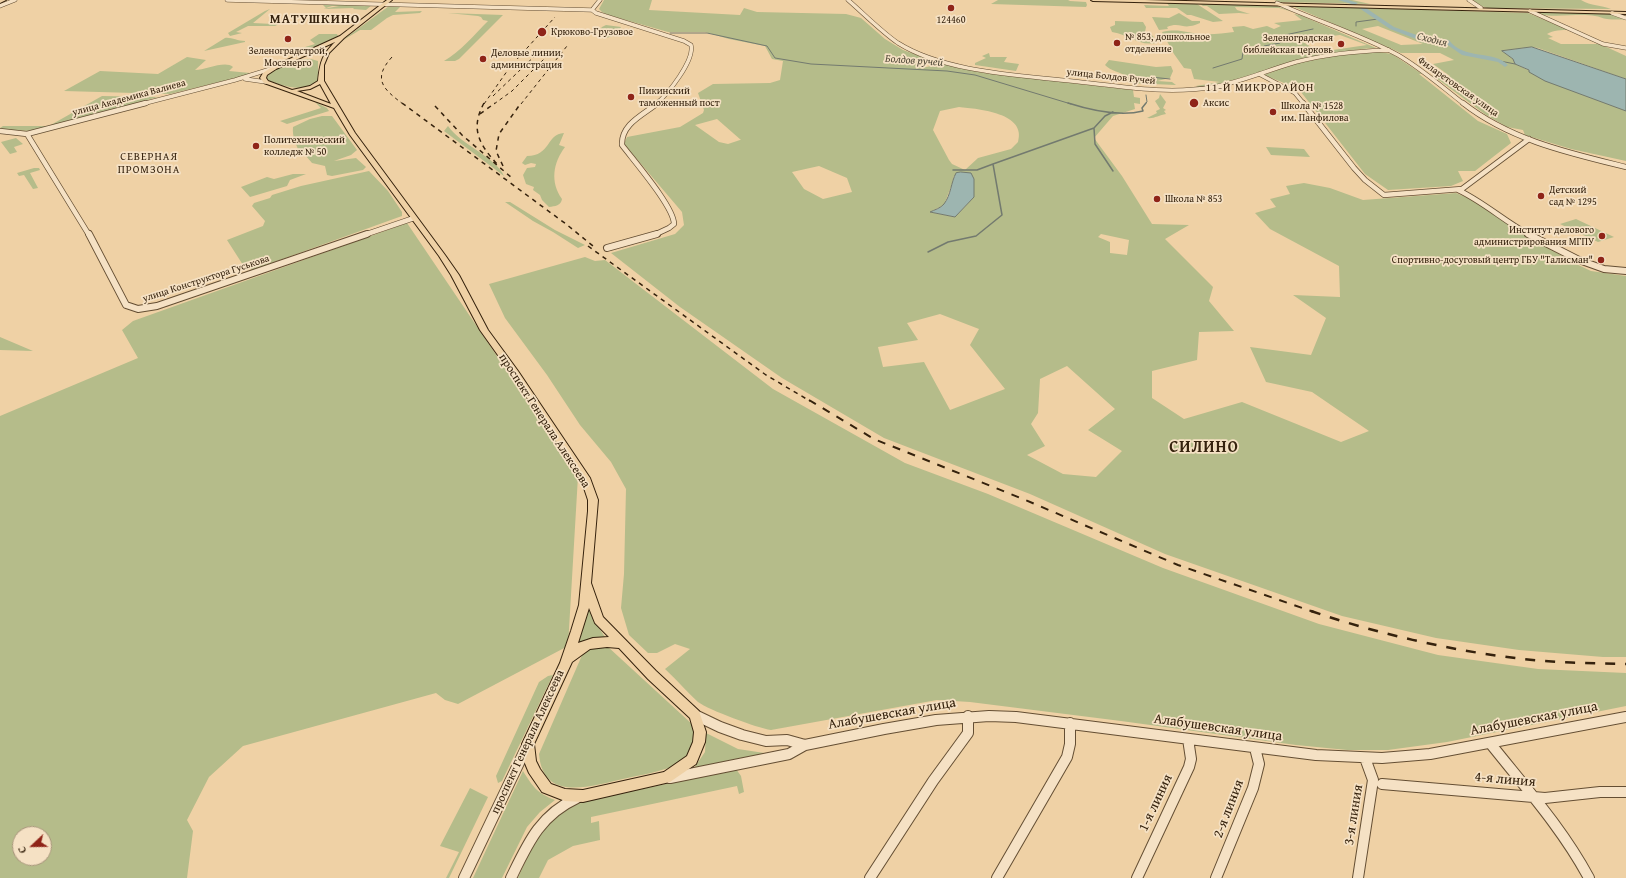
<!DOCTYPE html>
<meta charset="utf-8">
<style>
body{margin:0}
#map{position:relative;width:1626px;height:878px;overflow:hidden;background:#efd1a5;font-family:"Gentium Book Plus",serif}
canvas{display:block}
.north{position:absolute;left:12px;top:826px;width:40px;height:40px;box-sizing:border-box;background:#f5e1c4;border:1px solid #a8957b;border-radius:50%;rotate:248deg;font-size:11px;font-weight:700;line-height:16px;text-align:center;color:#35220d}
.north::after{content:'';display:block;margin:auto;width:14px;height:18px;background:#8f2418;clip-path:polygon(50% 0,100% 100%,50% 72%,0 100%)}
</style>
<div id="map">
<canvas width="1626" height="878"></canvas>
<div class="north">С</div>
</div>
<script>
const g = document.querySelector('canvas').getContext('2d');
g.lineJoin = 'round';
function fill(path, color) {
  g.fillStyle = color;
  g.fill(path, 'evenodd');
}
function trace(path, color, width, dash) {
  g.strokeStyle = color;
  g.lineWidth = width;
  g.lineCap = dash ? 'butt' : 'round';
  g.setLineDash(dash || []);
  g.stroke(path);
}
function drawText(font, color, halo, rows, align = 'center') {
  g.font = font + ' "Gentium Book Plus",serif';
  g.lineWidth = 3.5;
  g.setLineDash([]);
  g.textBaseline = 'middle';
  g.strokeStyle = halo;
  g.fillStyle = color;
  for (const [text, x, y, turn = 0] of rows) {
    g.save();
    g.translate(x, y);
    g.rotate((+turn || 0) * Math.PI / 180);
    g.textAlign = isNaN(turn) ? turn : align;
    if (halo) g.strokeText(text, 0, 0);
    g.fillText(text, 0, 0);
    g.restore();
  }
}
const green = new Path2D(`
 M604 0H652L649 10 740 15 744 8 757 12 846 14 861 18 885 39 903 50 928 59 918 65 919 66 927 67 939 63 984 73 1133 90 1134 97 1140 98V104L1134 103 1135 109 1113 116 1094 138 1122 176 1152 224 1189 225 1165 239 1213 287 1209 301 1234 331 1199 332 1197 360 1152 371V398L1184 419 1242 402 1341 442 1369 431 1312 392 1266 382 1250 347 1311 355 1326 318 1293 295 1340 297 1339 266 1270 229 1255 213 1276 207 1270 199 1290 194 1286 186 1304 183 1330 188 1363 200 1456 193 1468 198 1570 261 1591 271 1626 276V657H1603L1519 650 1436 638 1342 616 1165 554 1030 494 884 438 782 378 680 307 611 253 675 234 684 225 682 212 624 144 627 137 680 127 703 113 704 110 698 93 713 84 770 83 780 80 783 61 772 59 765 46 729 39 705 32H668L608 15 602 12 599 9ZM959 107C979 109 1027 113 1018 142L1011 149 978 158 965 170 952 164 949 160 933 130 940 111ZM717 119 741 140H740L728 144 719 142 695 125ZM819 166 847 178 852 192 823 199 804 189 792 172ZM954 176 974 179V197L955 217 930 212 944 205 952 184ZM1101 234 1129 240 1127 255 1110 253V242L1098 237ZM940 314 979 329 970 345 1005 389 950 410 924 362 883 367 878 347 918 340 907 323ZM1067 366 1115 409 1088 430 1122 451 1096 477 1063 474 1027 455 1045 446 1031 424 1038 413 1040 379Z
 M998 0H1068L1070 1 1086 2 1087 5 1086 7 991 4Z
 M1274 0H1352L1370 4 1280 2Z
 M1472 0H1581C1591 6 1601 5 1611 9L1487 8 1481 6Z
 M1167 3 1197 4 1223 21 1213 22 1191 15H1187L1177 8H1146L1144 5 1169 6Z
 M1202 3 1274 5 1293 12 1279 8 1235 7 1237 10 1250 14 1239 13 1219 14 1207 6H1203L1200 4Z
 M322 4 372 5 366 10 353 9 354 8 323 9 339 6H332L326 8Z
 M389 6H401L395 12 422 11 420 13 393 15 387 18 371 30H360L340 42Z
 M1292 6 1528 13 1569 30C1562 30 1553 30 1547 34L1553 37 1548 38 1561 44H1600L1626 56V79L1538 48 1532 47 1502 51 1513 59 1515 64 1571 90 1626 111V161L1571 149 1525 135 1523 130 1507 127 1486 115 1432 75 1450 76 1433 64 1454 60 1440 53H1401ZM1378 26 1423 44 1401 45 1362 29Z
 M270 9 253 23 273 24 272 22 281 23 275 26H248L236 32 242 33 230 36 228 33 265 11Z
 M1544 12 1608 13 1626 20C1620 19 1613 20 1607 19 1603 19 1599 16 1595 16 1578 13 1551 19 1536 13H1546Z
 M448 13 503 15 459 59 455 61H444C461 51 474 35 488 21L483 20 481 17 478 16Z
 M1179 13 1192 21H1200V23C1197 24 1193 26 1190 26 1183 28 1178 22 1167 27L1168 29 1159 30 1152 17 1169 18Z
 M1294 14 1300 15 1376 48 1361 49 1300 60 1218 85 1200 88 1196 86 1220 82 1194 79 1191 69 1184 68 1174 54 1162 32C1179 28 1186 33 1202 34 1212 35 1224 33 1234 32L1232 27 1244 26 1253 29 1267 26 1274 29 1281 26 1274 23 1302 20ZM1340 35 1367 45 1319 52 1300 40Z
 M1115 21 1143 22 1146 27 1145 32 1153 36 1156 43C1137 46 1131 35 1112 32L1110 27 1115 25Z
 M606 25 621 27C617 36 607 41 596 35V34L602 27Z
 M319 34H337L338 36 312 49 302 48 315 44 310 40Z
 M225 38C231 37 237 41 245 41V42L204 51Z
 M1361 51 1379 52 1392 54 1422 74H1419L1478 121 1507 134 1511 143 1475 171H1458L1463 181 1451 186 1388 190 1365 174 1301 92 1294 87 1264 75 1293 64Z
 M989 53 990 57H1007L1004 62 1019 64 1016 71 975 65V63L986 58 982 56Z
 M187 57 206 60 195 70C206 70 225 60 233 67L229 71 250 73 248 75 170 94 64 91 100 71 158 74Z
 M302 59H311L318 61V82C300 93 283 86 265 79V76L269 72Z
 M1109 60 1156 67 1171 66 1173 71 1170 78 1157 81 1172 82 1176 85 1128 83 1127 76C1119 72 1111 71 1105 65Z
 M1160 94 1166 102 1163 108 1166 110 1164 111 1166 114C1159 115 1154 119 1147 118L1157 113 1156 111 1160 109 1155 101 1159 98Z
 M102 96 158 97 37 131 0 130V128L3 126H49Z
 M315 102 327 108 329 111 287 124 280 121 321 108Z
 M322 116H332L357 150 351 155 334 161 356 158 366 167 363 170 332 176 327 175 325 166 312 163 306 156 299 152C296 143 292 137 293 127L310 119Z
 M448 126C460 144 497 158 504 176L444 131Z
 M564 133 559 145 565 147C553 163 550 182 562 199 561 206 555 206 549 207L542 200 540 195 533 190 534 187 526 184 523 175 527 168 535 167 536 164 531 163 525 165 522 163 527 156C551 156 546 134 564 133Z
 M16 138 23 144 14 147 17 152 10 154 1 142Z
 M1266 147 1304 149 1310 157 1271 155Z
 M34 168H39L40 170 30 173 38 188 33 189 24 175 19 176 17 173Z
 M369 171 388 191 402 212V216L252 270 243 265 227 240 263 226 265 221 252 206 254 203 270 198 272 195 301 186Z
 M293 174H306L290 180 287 186 250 197 241 187 267 177 274 179Z
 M505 202H510L555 230 585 245 578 248 553 232 533 221Z
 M1576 219 1614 237 1598 242 1560 224Z
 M407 223 578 476 568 646 458 704 445 700 436 693 243 746 209 777 187 820 193 831 187 878H0V416L138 358 122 330 133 321ZM20 834H44V858H20Z
 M585 257 595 261 605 260 773 389 905 463 988 494 1163 568 1319 624 1438 655 1538 669 1626 673V706L1447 742 1388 750H1347L1296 745 1121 721 970 702 937 700 771 730C757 728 709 710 698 702 688 693 675 678 665 669L690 649 675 644 657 653H648L629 635 621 608 624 574 626 489 611 462 580 425 547 375 505 318 489 284Z
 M0 337 33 351 0 350Z
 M589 608 595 622 605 637 588 639 578 645Z
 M607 646 693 725C697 744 692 754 677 765 659 772 641 775 623 779 591 786 543 803 539 754L583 653 588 648Z
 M553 675 502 781 498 783 496 776 539 682 548 676Z
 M706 733 738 749 771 754 692 771 705 752Z
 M736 769 741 776 744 792 739 794 737 786 591 817V823L599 821 600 840 573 846 548 860 539 878H518C535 842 544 814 586 801Z
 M523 771C533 787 537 793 555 800L540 812 527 827 502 878H473Z
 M470 788 488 797 449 878H446L459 852 440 846Z`);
const water = new Path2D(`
 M1532 47 1626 79V111L1545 81 1529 72V70L1515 64 1513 59 1502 51Z
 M961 172 971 173 974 179V197L955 217 930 212C934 210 941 208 944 204 951 195 951 182 956 173Z`);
const streamFar1 = new Path2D(`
 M1356 26V22L1378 19
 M670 33H707L767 46 775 58 811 64 947 71 975 75 1071 104
 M1500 61 1515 64
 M1213 68 1242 59 1243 52H1260L1264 46 1280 43 1285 35 1313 29
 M1154 84 1150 77 1170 79
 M1145 104 1147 102 1146 95`);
const stream = new Path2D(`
 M1068 103C1090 110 1120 117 1143 111L1142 108 1146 103
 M1094 128 1095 144 1113 171
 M953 170H977L993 164
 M928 252 948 242 976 236 1002 215 993 164 1094 128 1105 116 1113 112`);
const river = new Path2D(`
 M1338 0H1348L1358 3 1355 5Z
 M1359 6H1363L1394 27 1425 38 1449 40C1463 60 1494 50 1508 65L1505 67 1498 62 1462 55 1445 43 1424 42 1390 29 1359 8Z`);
const minorFar3 = new Path2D(`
 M227 0 592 10 596 13 684 41 691 45C695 60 668 94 656 104
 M848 0C863 13 883 33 898 43 944 72 1018 75 1071 81 1118 86 1166 95 1213 87 1241 82 1268 70 1296 62 1327 54 1358 51 1389 50
 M1469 0 1481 8
 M1277 3C1317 21 1359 34 1398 55 1422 69 1442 87 1464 104
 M0 6 15 0
 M592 10 600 0
 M1530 11 1603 44 1626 48
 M1612 13 1626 18
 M1259 74 1295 93 1304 104
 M245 79 266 82
 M142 104 235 80 274 68`);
const minorFar2 = new Path2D(`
 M1303 103 1354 168 1365 180 1384 195 1462 189 1529 139
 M1463 103C1510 140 1569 153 1626 167
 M0 131 27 134 89 235
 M27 134 146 103
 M1458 190C1484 202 1505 222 1530 235
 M364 235 414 218
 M654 235 669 228 674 224C674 207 634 161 622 145 621 124 643 115 658 103`);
const minorFar1 = new Path2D(`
 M89 234 126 305 138 309 157 306 367 234
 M1528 234 1579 260 1604 269 1626 271
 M607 248 657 234`);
const minor = new Path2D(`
 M695 715 720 727 742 735 766 741 787 740 805 745
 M1490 743C1525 787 1562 828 1589 878
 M670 778 789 754 805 745 884 729 936 720 989 716 1016 717 1316 755 1382 758 1430 754 1626 717
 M1382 784 1545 798 1600 792H1626
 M464 878 527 746
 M511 878C528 843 540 815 577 798
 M870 878 933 781 968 733V716
 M997 878 1067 757 1070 744V723
 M1137 878 1189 767 1191 759 1188 739
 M1216 878 1253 788 1259 764 1255 748
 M1358 878 1373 780 1365 758`);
const major = new Path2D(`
 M0 0H6L0 3Z
 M387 0H392L344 38 329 53 324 65V81L355 133 445 255 459 275 488 330 518 371 590 478 598 500 591 583 603 617 656 671 699 711 706 732 705 742 696 764 670 782 583 802 565 801 542 792 529 773 524 761 522 744 560 663 571 631 579 605 588 511V500L581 479 512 375 480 330 451 275 439 256 350 135 334 108 264 83 260 78 263 73 272 67 340 36ZM335 42C322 55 320 62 318 81L310 86 292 90 268 81 266 78 267 75 276 69ZM320 84 331 104 297 91 310 89ZM589 608 595 623 609 637 593 638 578 643ZM607 647 619 648 648 679 690 718 694 732 693 742 687 756 664 772 583 790 565 789 551 784 540 769 536 761 534 744 572 662 590 649Z
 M1091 0H1145L1626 12V14L1093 1Z`);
const railFar3 = new Path2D(`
 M392 57C372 79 383 89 403 104
 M493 96 542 49
 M484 104 510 67 555 17
 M494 104 512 91 554 49
 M521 104 567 46`);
const railFar2 = new Path2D(`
 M402 103 566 224 593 246
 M484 103C470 129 479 144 497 164
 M435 106 462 135 512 178
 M480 114 495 103
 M503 166 496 151 499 134 521 103
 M588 246 766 375 810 401`);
const railFar1 = new Path2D(`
 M809 400 874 439 1023 499 1178 565 1314 612`);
const rail = new Path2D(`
 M1311 611C1378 634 1453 651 1523 659 1557 663 1592 663 1626 664`);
const markers = [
 [951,8,4,"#8f2418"],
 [542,32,5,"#8f2418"],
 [288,39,4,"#8f2418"],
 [1117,43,4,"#8f2418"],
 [1341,44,4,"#8f2418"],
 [483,59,4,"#8f2418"],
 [631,97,4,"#8f2418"],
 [1194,103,5,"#8f2418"],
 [1273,112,4,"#8f2418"],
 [256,146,4,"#8f2418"],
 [1541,196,4,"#8f2418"],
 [1157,199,4,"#8f2418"],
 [1602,236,4,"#8f2418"],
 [1601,260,4,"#8f2418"]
];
const farPoinames = [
 ["124460",951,20,"center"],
 ["Крюково-Грузовое",551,32],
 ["№ 853, дошкольное",1125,37],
 ["отделение",1125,49],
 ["Зеленоградская",1333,38,"right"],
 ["библейская церковь",1333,50,"right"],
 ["Зеленоградстрой,",288,51,"center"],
 ["Мосэнерго",288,63,"center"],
 ["Деловые линии,",491,53],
 ["администрация",491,65],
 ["Пикинский",639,91],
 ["таможенный пост",639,103],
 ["Аксис",1203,103],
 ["Школа № 1528",1281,106],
 ["им. Панфилова",1281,118],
 ["Политехнический",264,140],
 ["колледж № 50",264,152],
 ["Детский",1549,190],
 ["сад № 1295",1549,202],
 ["Школа № 853",1165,199],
 ["Институт делового",1594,230,"right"],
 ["администрирования МГПУ",1594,242,"right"],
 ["Спортивно-досуговый центр ГБУ \"Талисман\"",1593,260,"right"]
];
const farStreetnames = [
 ["улица Болдов Ручей",1111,77,6],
 ["Филаретовская улица",1458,87,35],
 ["улица Академика Валиева",129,98,-15],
 ["улица Конструктора Гуськова",206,279,-18]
];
const farWaternames = [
 ["Сходня",1432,40,14],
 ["Болдов ручей",914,61,4]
];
const farNeighbourhoodnames = [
 ["11-Й МИКРОРАЙОН",1260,88],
 ["СЕВЕРНАЯ",149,157],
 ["ПРОМЗОНА",149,170]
];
const streetNames = [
 ["проспект Генерала Алексеева",544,421,57],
 ["проспект Генерала Алексеева",528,742,-65]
];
const farDistrictnames = [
 ["МАТУШКИНО",315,20]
];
const nearStreetnames = [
 ["Алабушевская улица",892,714,-10],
 ["Алабушевская улица",1534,719,-11],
 ["Алабушевская улица",1218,728,8],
 ["4-я линия",1505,780,5],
 ["1-я линия",1156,803,-65],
 ["2-я линия",1229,809,-69],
 ["3-я линия",1354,815,-81]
];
const districtNames = [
 ["СИЛИНО",1204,448]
];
fill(green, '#b5bc8a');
fill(water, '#9db5b0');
trace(water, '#737a6f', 1);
trace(streamFar1, '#737a6f', 1);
trace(stream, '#737a6f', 1.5);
fill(river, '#9db5b0');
trace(minorFar3, '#644e33', 4.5);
trace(minorFar2, '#644e33', 6);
trace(minorFar1, '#644e33', 8);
trace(minor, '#644e33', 12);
trace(major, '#35220d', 2);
trace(minorFar3, '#f5e1c4', 3.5);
trace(minorFar2, '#f5e1c4', 4.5);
trace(minorFar1, '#f5e1c4', 6);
trace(minor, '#f5e1c4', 10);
fill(major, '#efd1a5');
trace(railFar3, '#35220d', 1, [3.5, 3.5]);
trace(railFar2, '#35220d', 1.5, [4.5, 4.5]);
trace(railFar1, '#35220d', 2, [8, 8]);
trace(rail, '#35220d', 2.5, [10, 10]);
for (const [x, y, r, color] of markers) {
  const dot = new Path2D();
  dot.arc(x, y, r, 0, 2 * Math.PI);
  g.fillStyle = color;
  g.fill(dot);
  trace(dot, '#f5e1c4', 1.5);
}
drawText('10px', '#35220d', '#f5e1c4', farPoinames, 'left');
drawText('10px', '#35220d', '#f5e1c4', farStreetnames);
drawText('italic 11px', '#4f4736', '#f5e1c4', farWaternames);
g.letterSpacing = '1px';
drawText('11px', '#35220d', '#f5e1c4', farNeighbourhoodnames);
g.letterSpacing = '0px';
drawText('12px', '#35220d', '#f5e1c4', streetNames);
g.letterSpacing = '1px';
drawText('bold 13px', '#35220d', '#f5e1c4', farDistrictnames);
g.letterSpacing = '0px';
drawText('14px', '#35220d', '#f5e1c4', nearStreetnames);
g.letterSpacing = '1px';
drawText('bold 16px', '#35220d', '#f5e1c4', districtNames);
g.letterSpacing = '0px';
</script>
